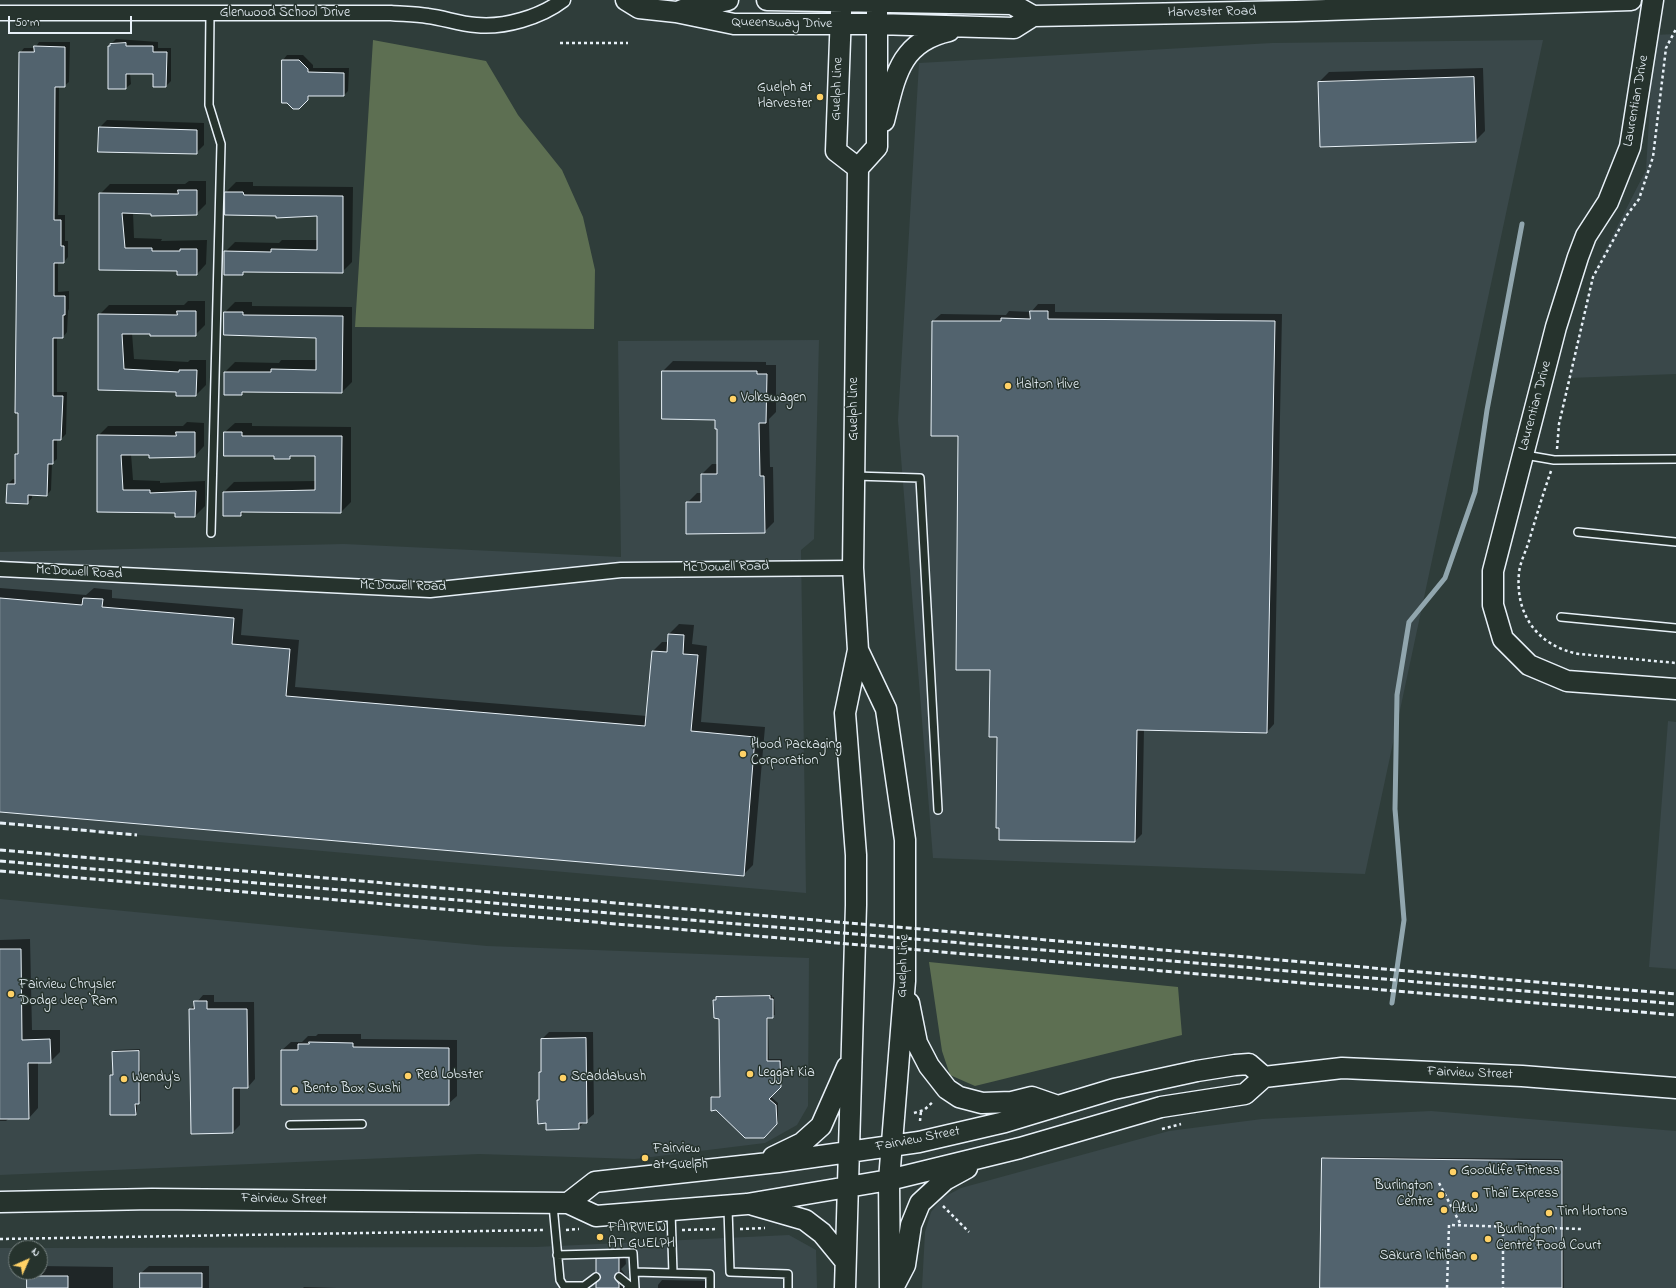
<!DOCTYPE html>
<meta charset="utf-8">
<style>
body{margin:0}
#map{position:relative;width:1676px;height:1288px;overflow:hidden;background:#2f3d3a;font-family:"Indie Flower",sans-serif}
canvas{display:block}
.north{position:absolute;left:8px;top:1240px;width:40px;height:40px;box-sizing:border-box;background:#26332d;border:1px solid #747f7e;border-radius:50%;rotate:45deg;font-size:11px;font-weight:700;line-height:16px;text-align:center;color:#e8f1f8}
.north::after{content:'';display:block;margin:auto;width:14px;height:18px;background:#ffd166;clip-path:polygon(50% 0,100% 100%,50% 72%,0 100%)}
.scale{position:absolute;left:8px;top:16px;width:124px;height:18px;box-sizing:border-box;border:2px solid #e8f1f8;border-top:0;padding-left:5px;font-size:12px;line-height:14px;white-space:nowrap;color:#e8f1f8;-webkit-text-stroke:3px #26332d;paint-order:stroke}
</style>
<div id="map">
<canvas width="1676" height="1288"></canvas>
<div class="north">N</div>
<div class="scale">50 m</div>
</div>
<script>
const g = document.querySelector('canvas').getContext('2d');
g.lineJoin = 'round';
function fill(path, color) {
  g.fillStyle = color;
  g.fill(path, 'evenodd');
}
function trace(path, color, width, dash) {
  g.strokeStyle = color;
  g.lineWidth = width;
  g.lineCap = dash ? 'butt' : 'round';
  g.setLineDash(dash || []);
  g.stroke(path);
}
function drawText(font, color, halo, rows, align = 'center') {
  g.font = font + ' "Indie Flower",sans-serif';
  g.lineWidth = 3;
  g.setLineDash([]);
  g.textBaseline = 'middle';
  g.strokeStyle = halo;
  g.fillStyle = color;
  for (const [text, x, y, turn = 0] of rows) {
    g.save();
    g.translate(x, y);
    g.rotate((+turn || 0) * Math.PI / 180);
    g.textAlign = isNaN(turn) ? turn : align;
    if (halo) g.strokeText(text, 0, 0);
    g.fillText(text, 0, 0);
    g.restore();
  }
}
const built = new Path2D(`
 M1676 34V374L1569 378 1594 272 1646 170 1654 35Z
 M1543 40 1365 874 933 858 898 420 919 63 1272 43Z
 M819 340 814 539 801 550 806 893 0 823V552L344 544 621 557 618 341Z
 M1668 721 1676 722V969L1649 967Z
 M0 899 487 946 809 958 808 1106 797 1125 765 1143 635 1159 479 1154 0 1175Z
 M1431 1111 1676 1131V1288H922L925 1232 931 1212 942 1198 961 1188 1169 1131 1262 1119Z
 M789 1235 816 1250 817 1288H0V1248H16V1272H40V1248L536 1247Z`);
const green = new Path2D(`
 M373 40 486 61 518 115 562 170 583 217 595 270 594 329 355 327Z
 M929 962 1178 987 1182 1035 975 1086 950 1075 942 1051Z`);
const shadow = new Path2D(`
 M116 39 158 42V48H171V81L166 86 154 73H130L131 84 126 88 109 46Z
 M39 42H70L69 82 64 86H59L58 215H65V241H68V257L64 262H58V292L69 291V309L68 311 67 332 63 337H57V392H67L66 434 61 439H57V459L52 463 51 490 47 495H32V498L27 503 8 484 13 479 16 480V455L19 452 20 53 24 48H35Z
 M287 55H303L313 65V68H349L348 91 344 95H311L299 108 283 60Z
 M1483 68 1485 131 1475 141 1319 82 1329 72Z
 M107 120 204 123V145L196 153 100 151V127Z
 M189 181H206V204L196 214 133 212 134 238 162 239 161 241 207 240 206 264 197 274 178 270 100 269V194L110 184H185Z
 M236 182H253V186L353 187 352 262 342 272 246 271 242 274 225 252 235 242 279 243 282 240H318V215H277L226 192Z
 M188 301H205V325L195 335 132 333 134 359 188 362 190 360H206V385L196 395 177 391 99 389V315L109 305H184Z
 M235 302H252V306L352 307V382L342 392 246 391 242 394 225 372 235 362 279 363 281 360H317V337L225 312Z
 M1038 304H1055V312L1282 314 1274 724 1267 732 1144 729 1142 834 1135 841 998 736 991 669 959 435 933 321 941 314 1006 315 1009 311 1031 312Z
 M673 361 766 362V365H776V412L769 419 770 467H773L774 522 764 532 687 503 697 493H702V474L712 464H718V428L716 419 663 371Z
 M187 422 204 423V446L195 456 131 454 133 480 160 481V483L205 481V506L195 516 176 512 98 511V436L108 426H183Z
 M235 423H252V426L351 427V502L341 512 245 511 241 515 224 492 234 482 316 481V455H292L290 458 275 455 225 432Z
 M0 588 86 595 94 588 112 590V598L243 609 241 635 299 640 295 687 647 716 653 651 662 642H669V634L679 624 694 625 692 644 707 646 701 722 765 727 753 865 743 875 0 811Z
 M30 939 32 1030H60V1052L50 1062H38V1108L29 1118H9L6 1121H0V940Z
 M203 995H214V1002H254L255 1079 248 1087H240V1125L233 1132 192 1133 190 1010Z
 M772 995V997H774L775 1015 768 1017 769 1059H782V1084L770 1096 778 1103V1121L763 1137 712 1098 714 1096H721L720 1018 714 1001 719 996Z
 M549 1032H593L594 1114 578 1128 547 1122 538 1101 540 1099V1072L542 1069V1039Z
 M318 1034H361V1039L457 1040V1096L448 1104 282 1050 291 1042H302L308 1036H316Z
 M140 1049 141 1101 137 1103V1112L135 1114 111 1076 114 1074 113 1052 115 1050Z
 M1325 1157 1563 1159 1564 1288H1321L1323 1159Z
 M604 1252H625L626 1264 621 1269 626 1276V1288H597L602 1277 597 1259Z
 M40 1266 113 1267V1288H28V1276L32 1272H40Z
 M149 1266H209V1288H141V1273Z
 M662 1280 709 1281V1288H658V1285Z
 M304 1287 337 1288H303Z`);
const stream = new Path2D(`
 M1392 1003 1404 920 1395 809 1397 695 1409 622 1445 578 1475 492 1487 410 1522 224`);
const building = new Path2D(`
 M126 43V46H153V52H167L166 87H153V74H126V89H108V46H110V44Z
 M34 46 65 47V87H55L54 220H61V246H64V263H54V296H65V315H63V338H53V396H63L61 440H53V464H48L47 496 28 495V504L6 503 7 484H15V454H18V413H15L19 52H34Z
 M282 60H299L308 69V72L344 73V96H308V100L299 109H293L287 103H282Z
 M1474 77 1476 142 1320 147 1318 82Z
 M99 127 197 130V154L98 152Z
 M178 190H197V215L151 216V214L122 213 125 248H152V251H180V249H197V275H177V271L99 270V193L178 194Z
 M225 192H243L244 195 343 196V273L243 272V275H224V251L271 252V249L317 250V216L276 218V216L225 215Z
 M177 311H196V336H150V334H122L124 369 179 372V370H197L196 396H176V392L98 390V314L177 315Z
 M1030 311H1048V319L1275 321 1267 733 1137 730 1135 842 999 840V828H996L997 737H989L990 670H956L958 436H931L932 321H1001V318L1030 319Z
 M224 312H243V315L343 316 342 393 242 392V395H224V372H271V369L316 370V338L224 335Z
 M662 371H757V374H767L766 423H759L760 476H764L765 533 686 534V502H701V474H717V429H715V420L662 419Z
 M176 432H195V457L149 458V455H121L123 490H150V493L196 491 195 517H175V513L97 512V435L176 436Z
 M224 432H242V436H342L341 513 241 512V516H223V492L315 490V456H290V459H274V456H224Z
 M0 598 82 605 83 598 103 599 102 607 234 618 232 644 290 649 286 696 645 726 652 651 667 652 668 634 684 635 683 654 698 655 691 731 755 737 744 876 0 812Z
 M0 949H21L22 1040 50 1039 51 1063H28L29 1119H0Z
 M770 996V999H773V1018H767V1061H780L781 1087 769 1099 776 1105 777 1124 764 1138H745L716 1110 711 1111V1097H720L719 1019 714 1018 713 1000H716V997Z
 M194 1001H207V1009H247L248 1088H233V1133L191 1134 189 1009H194Z
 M586 1038 587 1123H579V1129L546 1130V1123L538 1124 537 1100H539V1072H541V1039Z
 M309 1042 353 1043V1047L449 1048V1105H281V1050H298V1044H309Z
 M139 1051V1104H135L136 1115H110V1075H113L112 1052Z
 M1322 1158 1562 1161V1288H1320Z
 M619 1258V1272L614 1277 619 1284V1288H596V1283L601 1277 596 1272V1259Z
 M140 1273H202V1288H140Z
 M27 1276H68V1288H27Z`);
const path = new Path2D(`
 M560 43H628
 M1557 449 1559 424 1593 277 1627 215 1639 199 1653 157 1666 48 1676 29
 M1551 471C1543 494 1536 517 1529 541 1526 551 1520 562 1519 573 1515 614 1537 646 1579 654L1676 663
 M914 1113 924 1110 934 1101
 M920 1121 921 1111
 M1162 1129 1181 1124
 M1439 1183 1461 1225
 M943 1206 969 1232
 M1503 1227V1288
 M740 1229 765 1228
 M566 1230 579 1229
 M682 1230 717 1229
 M0 1239 543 1230
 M1447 1288 1449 1225 1582 1229`);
const lane = new Path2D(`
 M210 14 209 105 221 144 211 533
 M1525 455 1554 460 1676 459
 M855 476 920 478 938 810
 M1578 532 1676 542
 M1561 617 1676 628
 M290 1125 362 1124
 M553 1205 560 1280 565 1288
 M728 1208 730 1272 788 1274V1288
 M671 1212 673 1273
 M557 1255 633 1253 634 1272
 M619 1277 630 1286 628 1288
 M564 1286H584L596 1277
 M635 1288 634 1272 710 1274V1288`);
const street = new Path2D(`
 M0 13H391C403 14 416 14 428 16 444 18 460 24 476 25 504 28 541 17 563 0
 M0 569 430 590 621 570 853 568`);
const secondary = new Path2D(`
 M626 0 639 8 676 12 734 24H876L1014 28 1033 16 1296 11 1631 0
 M767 0 1012 4 1033 16
 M1653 0 1630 147 1608 202 1586 236 1578 257 1556 327 1493 571V605L1503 639 1529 665 1567 681 1676 689
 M682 10 728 0
 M841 12 836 151 858 168
 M884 121C895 78 899 42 949 31
 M858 650 886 709 905 840V981L889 1180 890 1288
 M909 1003 917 1043 929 1066 947 1089 959 1097 982 1103 1012 1102 1032 1097 1058 1106
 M773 1157 802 1143 821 1126 847 1067
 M0 1202 152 1199 568 1203 596 1216 747 1204 889 1180 1020 1148 1161 1107 1245 1094 1264 1077 1342 1068 1522 1076 1676 1088
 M568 1203 595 1182 778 1162 919 1142 1005 1122 1114 1089 1197 1071 1235 1065 1249 1064 1264 1077
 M753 1205 805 1220 822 1233 845 1261
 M845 1288 856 905V855L845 713 858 650 853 568 858 168 877 147V0
 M893 1288 905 1265 911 1225 920 1203 945 1180 967 1168`);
const rail = new Path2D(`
 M0 823 137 835
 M0 850 1676 994
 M0 861 1676 1004
 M0 871 1676 1015`);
const markers = [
 [820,97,4,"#ffd166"],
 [1008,386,4,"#ffd166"],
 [733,399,4,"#ffd166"],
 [743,754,4,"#ffd166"],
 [11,994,4,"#ffd166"],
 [750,1074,4,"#ffd166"],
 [408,1076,4,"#ffd166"],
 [563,1078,4,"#ffd166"],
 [124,1079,4,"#ffd166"],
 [295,1090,4,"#ffd166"],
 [645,1158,4,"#ffd166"],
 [1453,1172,4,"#ffd166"],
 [1441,1195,4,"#ffd166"],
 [1475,1195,4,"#ffd166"],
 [1444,1210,4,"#ffd166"],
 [1549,1213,4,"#ffd166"],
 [600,1237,4,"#ffd166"],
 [1488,1239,4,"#ffd166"],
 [1474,1257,4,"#ffd166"]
];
const streetNames = [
 ["Harvester Road",1212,13,-1],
 ["Glenwood School Drive",285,14],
 ["Queensway Drive",782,24,1],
 ["Guelph Line",838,89,-88],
 ["Laurentian Drive",1637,101,-80],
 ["Laurentian Drive",1536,406,-75],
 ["Guelph Line",855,409,-90],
 ["McDowell Road",726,568,-1],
 ["McDowell Road",79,573,3],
 ["McDowell Road",403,587,1],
 ["Guelph Line",904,966,-88],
 ["Fairview Street",1470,1074,2],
 ["Fairview Street",918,1140,-11],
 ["Fairview Street",284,1200,1]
];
const poiNames = [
 ["Guelph at",812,89,"right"],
 ["Harvester",812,105,"right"],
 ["Halton Hive",1016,386],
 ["Volkswagen",741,399],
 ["Hood Packaging",751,746],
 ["Corporation",751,762],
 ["Fairview Chrysler",19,986],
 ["Dodge Jeep Ram",19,1002],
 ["Leggat Kia",758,1074],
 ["Red Lobster",416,1076],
 ["Scaddabush",571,1078],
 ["Wendy's",132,1079],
 ["Bento Box Sushi",303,1090],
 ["Fairview",653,1150],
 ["at Guelph",653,1166],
 ["GoodLife Fitness",1461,1172],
 ["Burlington",1433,1187,"right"],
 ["Centre",1433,1203,"right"],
 ["Thaï Express",1483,1195],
 ["A&W",1452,1210],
 ["Tim Hortons",1557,1213],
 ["FAIRVIEW",608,1229],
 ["AT GUELPH",608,1245],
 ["Burlington",1496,1231],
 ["Centre Food Court",1496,1247],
 ["Sakura Ichiban",1466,1257,"right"]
];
fill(built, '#3a484a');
fill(green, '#5d6f52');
fill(shadow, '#0007');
trace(stream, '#91a6ae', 5);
fill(building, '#52636e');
trace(building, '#e8f1f8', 1);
trace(lane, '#e8f1f8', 10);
trace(street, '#e8f1f8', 17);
trace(secondary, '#e8f1f8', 23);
trace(path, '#e8f1f8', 2.5, [3, 3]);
trace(lane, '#26332d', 7);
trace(street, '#26332d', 14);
trace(secondary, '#26332d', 20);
trace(rail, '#e8f1f8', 3, [6, 3]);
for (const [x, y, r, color] of markers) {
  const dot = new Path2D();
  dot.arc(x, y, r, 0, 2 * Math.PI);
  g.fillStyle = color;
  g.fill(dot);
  trace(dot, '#26332d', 1.5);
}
drawText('14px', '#e8f1f8', '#26332d', streetNames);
drawText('14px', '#e8f1f8', '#26332d', poiNames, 'left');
</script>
